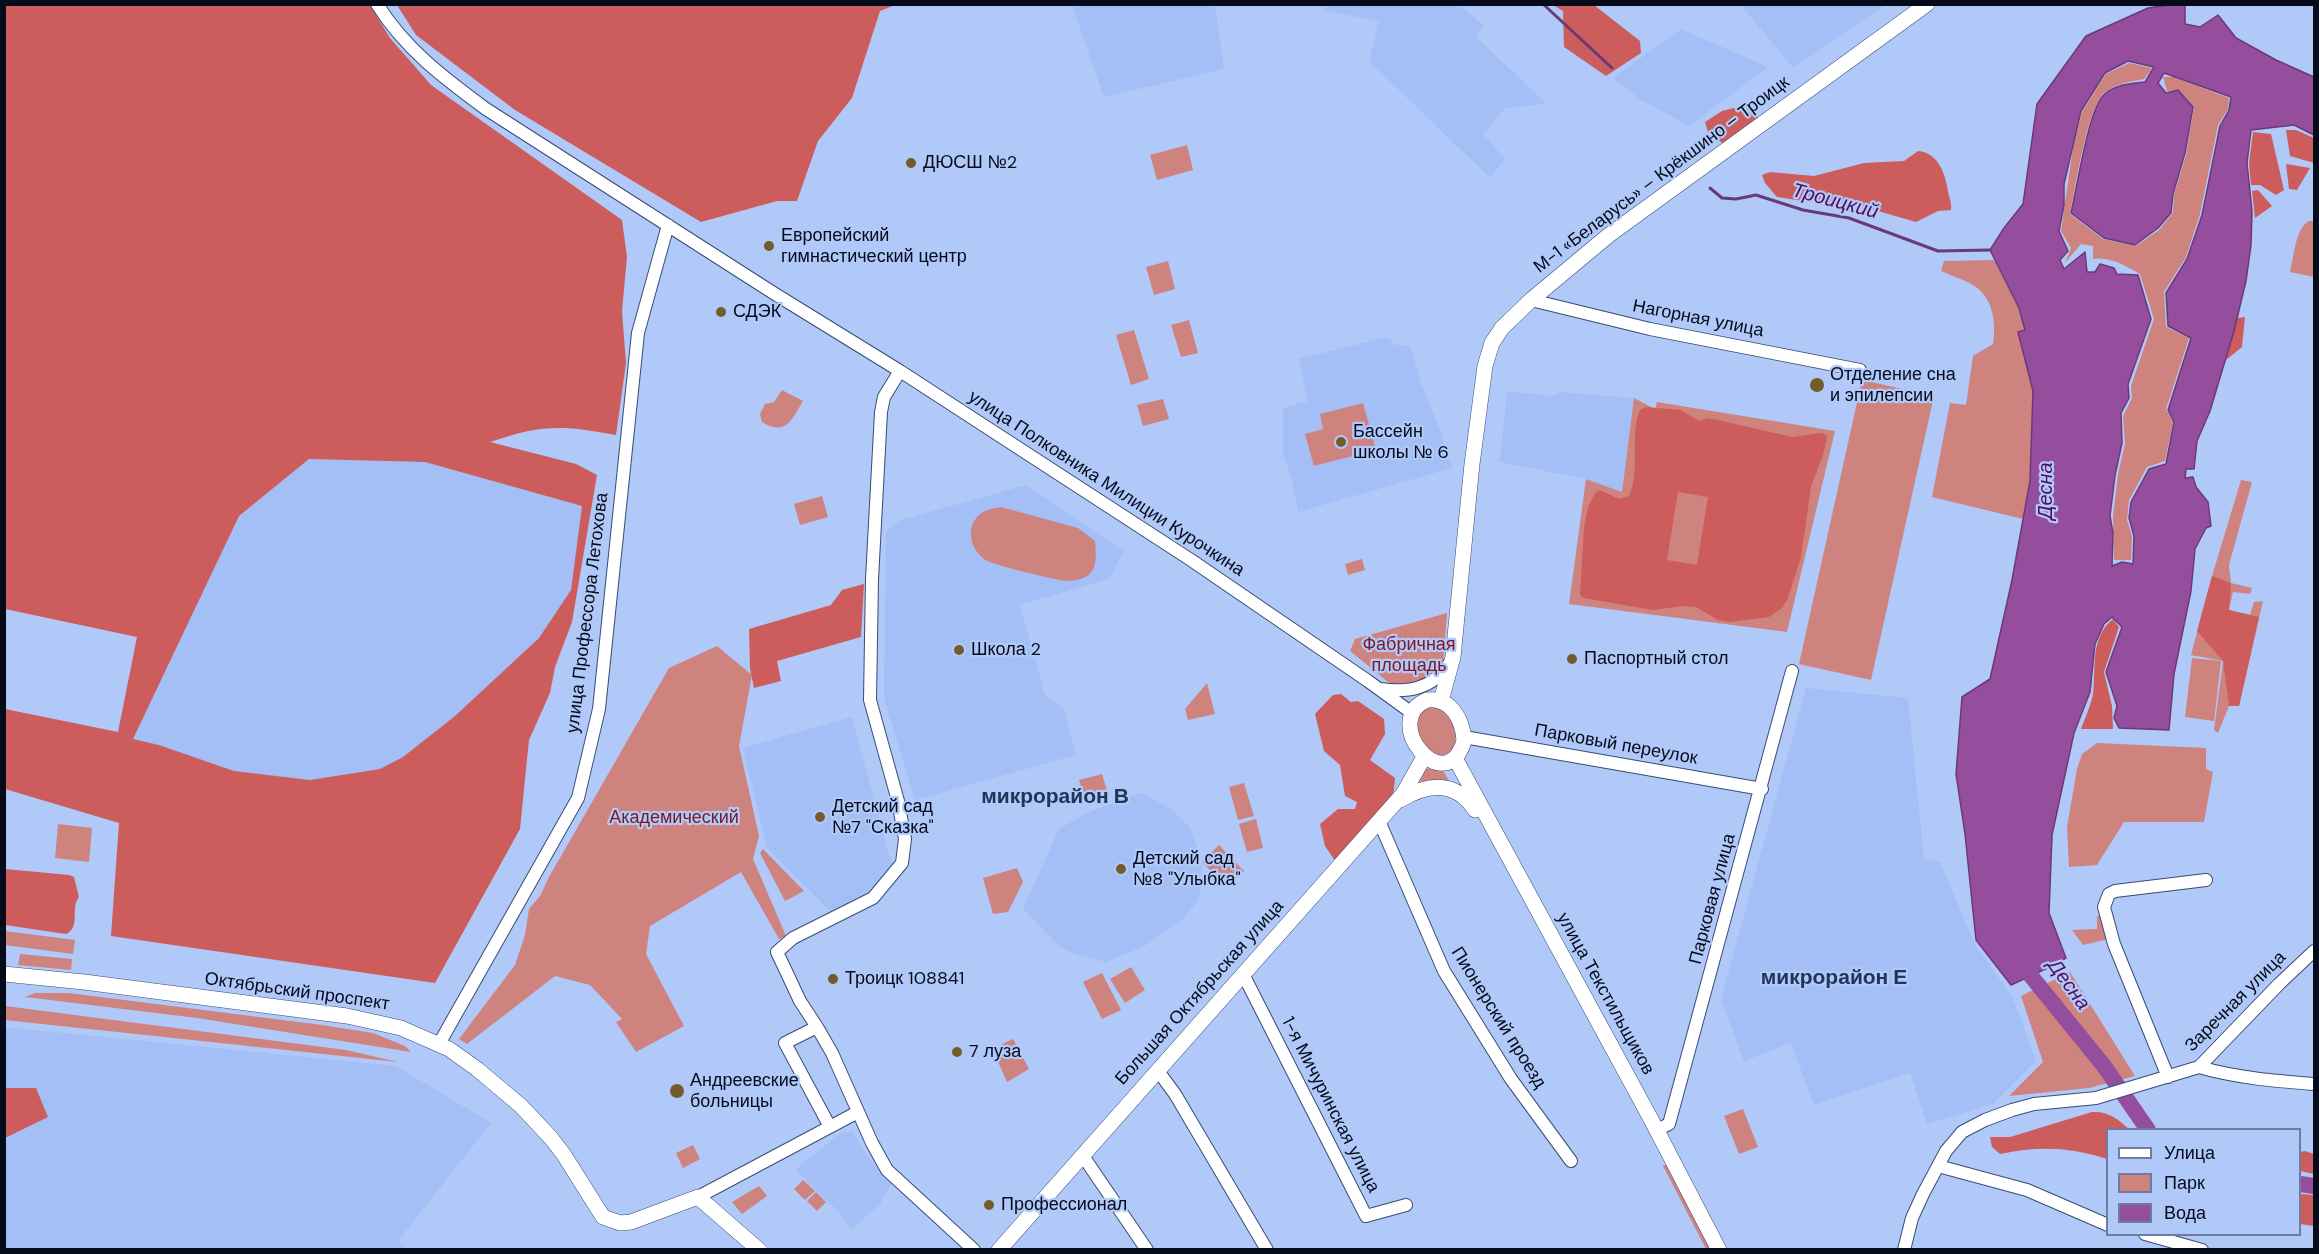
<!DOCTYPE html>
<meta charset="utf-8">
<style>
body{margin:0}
#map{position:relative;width:2319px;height:1254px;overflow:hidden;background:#b0c9f8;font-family:"DM Sans",sans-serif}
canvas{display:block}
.frame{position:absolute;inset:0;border:6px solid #050b1b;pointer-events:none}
.legend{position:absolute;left:2106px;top:1128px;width:195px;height:108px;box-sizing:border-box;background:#b0c9f8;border:2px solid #6c7da0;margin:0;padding:8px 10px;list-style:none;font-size:18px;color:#050b1b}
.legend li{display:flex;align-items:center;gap:12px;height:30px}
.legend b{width:30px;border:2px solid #6c7da0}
</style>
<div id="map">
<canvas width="2319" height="1254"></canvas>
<div class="frame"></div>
<ul class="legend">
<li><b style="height:8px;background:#fff"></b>Улица</li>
<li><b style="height:16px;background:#cf837f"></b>Парк</li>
<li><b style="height:16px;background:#954e9e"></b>Вода</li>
</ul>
</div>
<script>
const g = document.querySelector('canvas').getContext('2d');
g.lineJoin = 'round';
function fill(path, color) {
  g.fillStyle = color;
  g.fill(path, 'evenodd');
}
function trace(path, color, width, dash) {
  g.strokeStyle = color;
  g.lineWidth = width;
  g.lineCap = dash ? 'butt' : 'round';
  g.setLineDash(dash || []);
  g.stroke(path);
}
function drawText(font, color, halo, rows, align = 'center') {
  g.font = font + ' "DM Sans",sans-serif';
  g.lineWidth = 4.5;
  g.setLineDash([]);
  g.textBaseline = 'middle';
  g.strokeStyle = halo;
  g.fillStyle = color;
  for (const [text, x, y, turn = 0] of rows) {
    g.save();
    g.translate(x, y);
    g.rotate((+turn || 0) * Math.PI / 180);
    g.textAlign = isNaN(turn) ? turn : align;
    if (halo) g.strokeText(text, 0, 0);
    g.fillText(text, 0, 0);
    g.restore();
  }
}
const built = new Path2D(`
 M1072 5H1215L1224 69 1104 97Z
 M1319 5H1460L1484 26 1476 37 1546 103 1504 109 1483 134 1505 159 1490 178 1369 61 1379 22 1326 10Z
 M1741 5H1885L1793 68Z
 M1681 29 1768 67 1689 126 1641 100 1613 78Z
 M1387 337 1396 345 1410 346 1422 385 1441 433 1452 468 1298 512 1292 480 1283 454V408L1308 401 1299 359Z
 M1507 391 1553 396 1560 392 1634 398 1622 492 1586 479 1500 462Z
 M309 459 425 462 582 506 571 590 539 638 455 716 403 757 380 769 310 780 234 771 159 745 133 739 239 515Z
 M1026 485 1124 551 1109 579 1020 605 1045 695 1065 710 1076 755 915 800 884 698 886 532 901 520Z
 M1806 688 1908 698 1924 859 1940 862 1975 945 2012 996 2036 1061 1993 1104 1927 1124 1910 1073 1814 1105 1791 1043 1744 1061 1721 1000Z
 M852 717 892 866 868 899 836 917 767 848 743 748Z
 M1140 793 1150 797 1172 810 1190 828 1200 856 1203 883 1196 903 1184 918 1143 947 1106 962 1075 954 1060 947 1023 909 1059 829 1087 813Z
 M4 1027 396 1066 491 1123 398 1241 407 1249H5Z
 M852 1131 868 1157 891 1184 880 1204 852 1229 837 1210 796 1171 799 1166 841 1133Z`);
const green = new Path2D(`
 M2129 63 2152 68 2144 79C2130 82 2116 83 2104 93 2088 105 2075 190 2070 214L2103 239 2136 246 2159 230 2173 213 2174 195 2186 155 2194 107 2179 90 2167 91 2163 77H2173L2229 98 2228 109 2218 125 2200 214 2186 257 2164 292 2166 327 2189 338 2166 409 2173 422 2165 461 2147 467 2129 500 2127 520 2132 536 2131 560H2114L2113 517 2118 474 2125 444 2123 416 2132 398 2131 386 2154 319 2140 274C2126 266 2110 256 2093 259V246L2081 244 2065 263 2071 248 2061 231 2073 148 2082 112 2106 74Z
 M1187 145 1193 170 1157 180 1150 155Z
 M2309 221H2314V277L2290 272C2294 256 2295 229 2309 221Z
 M1994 260 2019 308 2025 330 2018 332 2033 391 2030 481 2023 519 1932 497 1950 403 1966 405 1973 356 1993 344C1996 325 1994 300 1976 287 1966 280 1952 276 1941 271L1944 261Z
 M1168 261 1175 289 1154 295 1146 267Z
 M1189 320 1198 353 1181 357 1171 325Z
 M1134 330 1149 379 1131 385 1116 335Z
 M1862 380 1934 396 1871 680 1799 664Z
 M782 390 803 401C792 419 786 437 762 422L760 414 765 404 774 402Z
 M1634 398 1655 409 1657 402 1835 431 1787 632 1569 604 1586 479 1622 492Z
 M1163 399 1169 419 1143 426 1137 405Z
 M1363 403 1376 450 1314 466 1305 434 1323 429 1320 414Z
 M2241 480 2252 482 2229 565 2231 583 2252 588 2250 594 2233 592 2229 610 2250 615 2254 602 2263 601 2239 706H2229L2218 733 2214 730 2223 661 2191 655 2212 576Z
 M822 496 828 517 800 525 794 504Z
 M1001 507 1078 528 1095 541C1098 568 1094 581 1064 581 1050 578 991 565 984 559 974 551 968 538 972 526 977 512 988 509 1001 507Z
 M1362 559 1365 570 1348 575 1345 564Z
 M1447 613 1443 666 1417 685 1393 686 1350 651 1355 639Z
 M717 646 752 675 739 746 759 836 753 859 786 936 779 939 741 872 650 926 646 954 684 1026 636 1052 616 1022 622 1019 590 985 555 976 467 1044 459 1039 515 965 525 935 529 909 540 896 549 877 669 668Z
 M2192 658 2221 661 2214 721 2185 717Z
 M1207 683 1215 714 1188 720 1185 709Z
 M1427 707H1439C1453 719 1460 732 1453 750L1442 756 1429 754 1417 734V717Z
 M2097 743 2206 748V769L2213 772 2204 822H2124L2097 865 2069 867 2067 827 2077 769 2082 754Z
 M1437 767 1444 772 1451 784 1438 780 1413 782C1419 771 1424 768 1437 767Z
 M1102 774 1107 791 1084 797 1079 780Z
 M1244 783 1254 816 1238 820 1229 787Z
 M1256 819 1263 848 1247 852 1239 824Z
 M58 824 92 828 89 862 55 858Z
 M1219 845 1244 871 1227 887 1202 862Z
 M763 849 804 891 785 901 760 853Z
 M1017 868 1023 882 1008 912 993 914 983 878Z
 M2097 916H2104L2109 939 2083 945 2072 930 2097 929Z
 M5 931 75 940 73 954 5 945Z
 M20 954 72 959 71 970 18 965Z
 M1131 967 1145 990 1125 1003 1110 979Z
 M2070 972 2135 1076 2089 1088 2009 1096 2043 1062 2021 996Z
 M1102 973 1121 1010 1102 1019 1083 982Z
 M35 993H69L322 1025 373 1033 405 1046 411 1052 197 1018 25 997Z
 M5 1006 346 1050 398 1062 5 1020Z
 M1013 1039 1029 1069 1007 1082 996 1057 1002 1044Z
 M1743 1109 1758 1147 1739 1154 1724 1116Z
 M693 1145 700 1159 683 1168 676 1153Z
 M1667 1164 1711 1249H1706L1663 1166Z
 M803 1180 815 1191 805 1200 794 1189Z
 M759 1186 767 1196 742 1214 732 1202Z
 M816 1192 826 1202 817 1211 807 1201Z`);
const forest = new Path2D(`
 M5 4 370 5 390 38 431 85 622 220 627 257 622 311 626 363 616 435C564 425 541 424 490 442L576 464 597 475 572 622 555 667 550 693 529 740 520 829 435 983 111 936 119 823 5 789V709L118 732 137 637 5 609ZM309 459 425 462 582 506 571 590 539 638 455 716 403 757 380 769 310 780 234 771 159 745 133 739 239 516Z
 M397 5H895L880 11 852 98 818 141 797 201H777L701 222 515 110 416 35Z
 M1553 5H1594L1640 41 1641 53 1606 76 1564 47 1563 11Z
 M1734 108H1747L1760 119 1726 145 1709 135 1705 122 1722 111Z
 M2286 130H2296L2314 138V163L2290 156Z
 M2253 132 2271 134 2284 190 2276 195 2260 185H2251L2249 163Z
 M1918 151C1939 153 1945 174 1948 191 1949 198 1952 202 1951 210L1938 211 1916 222 1857 205 1804 201 1777 197 1765 183 1762 175 1770 172 1814 176 1864 163 1904 161Z
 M2286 164 2310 168 2297 190 2289 189Z
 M2258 190 2272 206 2255 218 2252 191Z
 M2245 317 2242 347 2226 360 2237 318Z
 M1645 407 1681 410 1699 421 1708 418 1718 420 1792 437 1822 433 1827 436 1824 452 1811 487 1801 557 1788 598 1782 608 1769 617 1729 622 1718 620 1696 607 1684 606 1653 610 1584 598 1580 595 1584 527 1588 507 1596 492 1600 490 1619 499 1629 496C1641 470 1629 436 1640 410ZM1678 492 1708 497 1697 565 1667 560Z
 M2212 576 2231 583 2229 610 2259 617 2239 706H2229L2223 661 2197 631Z
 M864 584 861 637 777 661 781 681 754 688 750 668 749 629 831 605 842 590Z
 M2113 619 2119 627 2104 672 2112 706 2113 729H2081C2085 718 2091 705 2093 694 2096 668 2090 637 2113 619Z
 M1341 694 1351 702 1358 701 1384 719 1385 734 1370 760 1395 778 1393 798 1336 862 1325 846 1320 824 1338 809H1355L1357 802 1345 796 1340 765 1324 751 1315 714 1333 695Z
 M5 869 69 875 74 877 79 897C70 907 81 928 66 934L5 925Z
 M5 1088H36L48 1117 5 1138Z
 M2092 1112C2108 1111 2118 1119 2129 1129L2108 1130 2107 1159C2070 1147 2039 1146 2000 1154L1992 1147 1990 1137H2010Z
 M2305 1151 2314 1154V1174L2300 1171V1152Z
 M2300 1194 2314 1195V1226L2300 1224Z`);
const water = new Path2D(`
 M2175 4 2185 5V24L2200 27 2218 15 2236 38 2276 60 2314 77V135L2294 125 2251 130 2247 163 2252 211 2251 245 2246 281 2234 331 2210 411 2197 441 2194 469H2186L2185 478 2193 477 2196 487 2208 502 2211 526 2206 528 2195 549 2191 591 2174 674 2169 730 2119 728 2114 718 2117 706 2106 672 2122 627 2112 617 2104 624 2095 644 2090 692 2074 733 2052 835 2049 913 2066 958 2052 966 2011 985 1976 940 1965 834 1956 774 1962 697 1990 679 2012 580 2030 481 2033 391 2018 332 2025 330 2019 308 1990 250 2004 228 2023 204 2037 104 2086 36 2148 8ZM2128 61 2154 67 2145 82C2131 84 2112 84 2102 97 2088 114 2077 188 2071 213L2104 238 2135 245 2158 228 2171 213 2173 194 2185 153 2193 107 2178 90 2166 93 2158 83 2164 73 2231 97 2229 110 2220 126 2202 215 2187 259 2166 293 2168 326 2191 338 2168 410 2174 422 2166 464 2149 469 2131 502 2129 518 2134 536 2133 564 2122 562 2112 566 2113 533 2110 516 2115 475 2122 443 2121 413 2129 398 2128 384 2151 319 2138 275 2117 274 2114 268 2100 264 2095 272H2087L2085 252 2064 269 2060 260 2068 251 2059 231 2064 205V184L2081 111 2105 73Z`);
const stream = new Path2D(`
 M1543 4 1612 68
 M1710 188 1722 198 1736 199 1756 195 1803 210 1849 218 1938 251 1990 250`);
const river = new Path2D(`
 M2025 955 2031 976 2104 1066 2148 1130
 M2300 1184 2314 1186`);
const minor = new Path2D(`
 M377 4C405 49 444 78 486 109L775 294 900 371 1191 560 1368 681 1412 713
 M1531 300 1650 329 1860 370
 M1380 689C1408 693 1432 689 1449 664
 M1464 737 1762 789
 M1379 821 1444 971 1511 1079 1571 1161
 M1243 974 1366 1216 1406 1205
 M817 1027 800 1001 777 952 793 938 873 898 902 863 905 839 898 801 870 700 872 579 881 412 884 397 900 371
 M439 1044 578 798 599 709 638 333 668 225
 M2199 1067C2237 1078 2276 1081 2314 1084
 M1158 1071 1175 1094 1267 1250
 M2168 1077 2114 944 2104 907 2109 894 2115 891 2206 880
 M830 1127 785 1043 817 1027 832 1053 872 1143 887 1170 974 1250
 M1657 1130 1669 1124 1792 671
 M1083 1156 1147 1250
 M1938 1166 2027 1190 2108 1225
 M698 1197 858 1112
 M2145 1234 2202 1250
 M1904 1250 1912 1218 1923 1194 1946 1151 1962 1132 1985 1120 2012 1110 2034 1104 2096 1098 2199 1067 2279 984 2314 951`);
const major = new Path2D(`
 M1427 700C1451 697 1463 720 1464 741 1445 802 1379 720 1427 700Z
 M1441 701 1453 657 1472 464 1485 366 1492 343 1502 328 1531 300 1609 235 1927 4
 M1455 758 1653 1123 1719 1250
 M1400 800C1428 783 1456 780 1475 810
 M4 974 84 982 347 1016 401 1028 449 1049 477 1069 521 1106 551 1138 564 1155 603 1217 620 1223 631 1222 698 1197 759 1250
 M999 1250 1403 794 1424 757`);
const markers = [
 [911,163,6,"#735b2c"],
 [769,246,6,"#735b2c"],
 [721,312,6,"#735b2c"],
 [1817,385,8,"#735b2c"],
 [1341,442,6,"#735b2c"],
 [959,650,6,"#735b2c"],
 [1572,659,6,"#735b2c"],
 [820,817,6,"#735b2c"],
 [1121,869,6,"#735b2c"],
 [833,979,6,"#735b2c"],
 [957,1052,6,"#735b2c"],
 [677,1091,8,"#735b2c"],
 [989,1205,6,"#735b2c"]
];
const poiNames = [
 ["ДЮСШ №2",923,163],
 ["Европейский",781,236],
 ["гимнастический центр",781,257],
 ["СДЭК",733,312],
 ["Отделение сна",1830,375],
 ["и эпилепсии",1830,396],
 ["Бассейн",1353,432],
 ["школы № 6",1353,453],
 ["Школа 2",971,650],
 ["Паспортный стол",1584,659],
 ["Детский сад",832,807],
 ["№7 \"Сказка\"",832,828],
 ["Детский сад",1133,859],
 ["№8 \"Улыбка\"",1133,880],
 ["Троицк 108841",845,979],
 ["7 луза",969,1052],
 ["Андреевские",690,1081],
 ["больницы",690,1102],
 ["Профессионал",1001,1205]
];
const streetNames = [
 ["М-1 «Беларусь» – Крёкшино – Троицк",1662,175,-37],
 ["Нагорная улица",1698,319,11],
 ["улица Полковника Милиции Курочкина",1106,484,33],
 ["улица Профессора Летохова",588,613,-83],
 ["Парковый переулок",1616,745,10],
 ["Парковая улица",1713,899,-75],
 ["Октябрьский проспект",297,992,8],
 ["Большая Октябрьская улица",1200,993,-48],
 ["улица Текстильщиков",1605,994,61],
 ["Заречная улица",2236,1002,-45],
 ["Пионерский проезд",1498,1018,58],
 ["1-я Мичуринская улица",1330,1105,63]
];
const parkNames = [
 ["Фабричная",1409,645],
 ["площадь",1409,666],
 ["Академический",674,818]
];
const waterNames = [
 ["Троицкий",1835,202,15],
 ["Десна",2047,491,-90],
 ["Десна",2068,985,54]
];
const quarterNames = [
 ["микрорайон В",1055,797],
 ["микрорайон Е",1834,978]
];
fill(built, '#a3bff5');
fill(green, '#cf837f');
fill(forest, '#cc5d5c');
fill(water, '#954e9e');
trace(water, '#6a3a77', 1.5);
trace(stream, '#6a3a77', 3);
trace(river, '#954e9e', 16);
trace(minor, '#384c74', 14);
trace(major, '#384c74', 16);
trace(minor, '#fff', 12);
trace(major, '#fff', 15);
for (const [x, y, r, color] of markers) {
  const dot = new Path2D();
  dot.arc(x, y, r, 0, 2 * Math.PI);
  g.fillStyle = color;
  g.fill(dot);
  trace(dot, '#b0c9f8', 2);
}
drawText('18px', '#050b1b', '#b0c9f8', poiNames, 'left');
drawText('18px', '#050b1b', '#b0c9f8', streetNames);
drawText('18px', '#7e171f', '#b0c9f8', parkNames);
drawText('italic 20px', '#520c5a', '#b0c9f8', waterNames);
drawText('bold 21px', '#21345a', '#b0c9f8', quarterNames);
</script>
